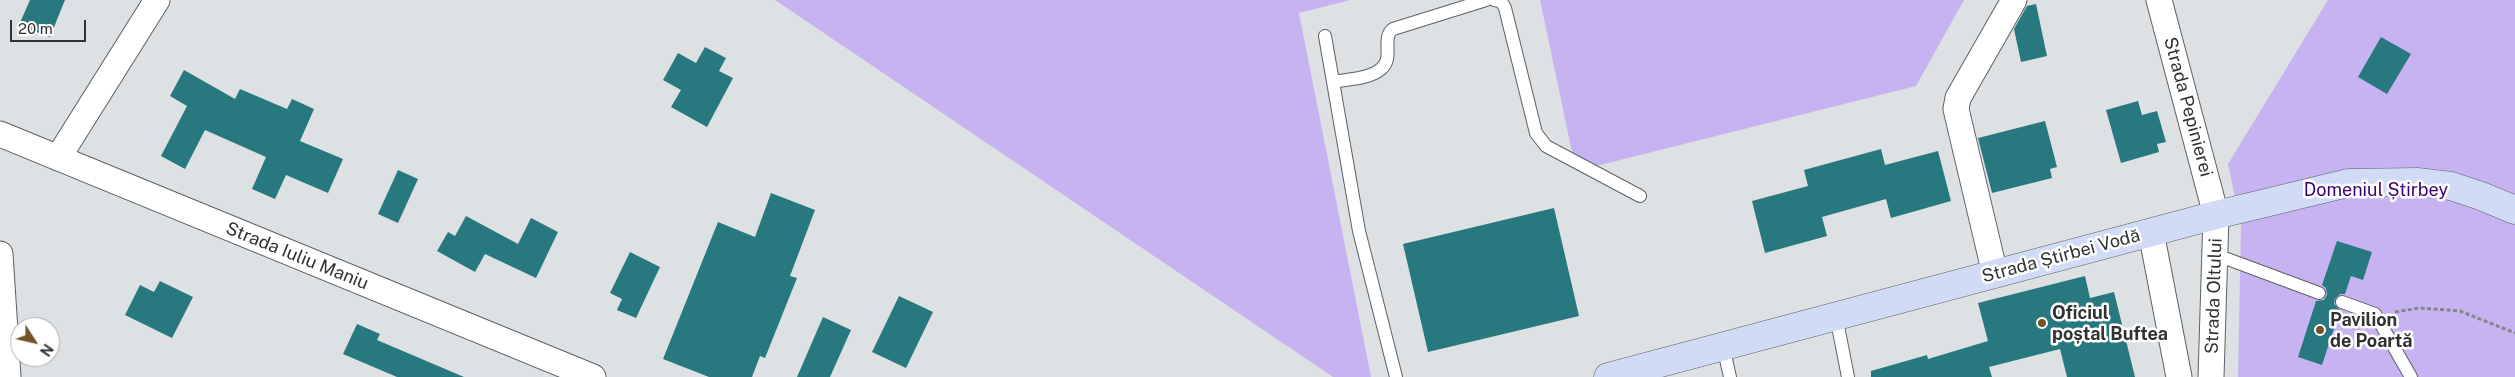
<!DOCTYPE html>
<meta charset="utf-8">
<style>
body{margin:0}
#map{position:relative;width:2515px;height:377px;overflow:hidden;background:#dee1e3;font-family:"Public Sans",sans-serif}
canvas{display:block}
.north{position:absolute;left:10px;top:317px;width:50px;height:50px;box-sizing:border-box;background:#fff;border:1px solid #acadad;border-radius:50%;rotate:125deg;font-size:14px;font-weight:700;line-height:20px;text-align:center;color:#303132}
.north::after{content:'';display:block;margin:auto;width:18px;height:22px;background:#725429;clip-path:polygon(50% 0,100% 100%,50% 72%,0 100%)}
.scale{position:absolute;left:10px;top:20px;width:76px;height:22px;box-sizing:border-box;border:2px solid #303132;border-top:0;padding-left:6px;font-size:15px;line-height:18px;white-space:nowrap;color:#303132;-webkit-text-stroke:4px #fff;paint-order:stroke}
</style>
<div id="map">
<canvas width="2515" height="377"></canvas>
<div class="north">N</div>
<div class="scale">20 m</div>
</div>
<script>
const g = document.querySelector('canvas').getContext('2d');
g.lineJoin = 'round';
function fill(path, color) {
  g.fillStyle = color;
  g.fill(path, 'evenodd');
}
function trace(path, color, width, dash) {
  g.strokeStyle = color;
  g.lineWidth = width;
  g.lineCap = dash ? 'butt' : 'round';
  g.setLineDash(dash || []);
  g.stroke(path);
}
function drawText(font, color, halo, rows, align = 'center') {
  g.font = font + ' "Public Sans",sans-serif';
  g.lineWidth = 5;
  g.setLineDash([]);
  g.textBaseline = 'middle';
  g.strokeStyle = halo;
  g.fillStyle = color;
  for (const [text, x, y, turn = 0] of rows) {
    g.save();
    g.translate(x, y);
    g.rotate((+turn || 0) * Math.PI / 180);
    g.textAlign = isNaN(turn) ? turn : align;
    if (halo) g.strokeText(text, 0, 0);
    g.fillText(text, 0, 0);
    g.restore();
  }
}
const green = new Path2D(`
 M775 0H1350L1299 13 1371 377H1333Z
 M1540 0H1964L1916 86 1576 171Z
 M2328 0H2515V377H2238L2241 226 2228 164Z`);
const building = new Path2D(`
 M30 0H65L50 37 19 25Z
 M2036 4 2047 56 2021 62 2014 29 2027 6Z
 M2381 37 2411 54 2387 94 2358 77Z
 M705 47 726 58 719 71 733 78 707 127 671 107 681 90 663 80 678 53 696 63Z
 M184 70 235 99 240 89 287 109 292 99 314 109 300 141 343 159 328 193 286 175 275 199 252 189 266 157 205 130 185 169 161 156 187 106 170 96Z
 M2138 101 2142 115 2157 111 2166 142 2157 144 2159 152 2121 163 2106 110Z
 M2045 121 2057 167 2050 169 2052 178 1992 193 1978 138Z
 M1881 149 1885 165 1938 151 1951 201 1891 218 1886 199 1822 217 1827 236 1765 253 1752 201 1808 186 1804 170Z
 M398 170 418 179 398 223 378 214Z
 M771 193 815 210 790 276 797 278 765 358 760 356 752 377H709L663 359 718 222 755 237Z
 M1554 208 1579 316 1428 352 1403 244Z
 M466 216 518 244 531 218 558 232 536 278 485 254 475 272 437 251 448 232 455 236Z
 M2337 241 2372 252 2363 280 2351 276 2345 294H2340L2335 299 2334 304 2340 310 2322 365 2298 357 2316 301 2324 300 2327 295 2326 288 2322 285Z
 M630 252 660 267 636 318 617 310 622 299 610 293Z
 M2085 276 2090 298 2114 292 2135 377H2067L2060 349 1989 367 1992 377H1871V371L1927 355 1928 359 1988 341 1978 303Z
 M160 281 193 297 172 338 125 315 140 285 154 292Z
 M899 296 933 312 906 368 872 352Z
 M823 317 851 330 830 377H797Z
 M357 324 380 334 377 340 464 377H397L343 354Z`);
const path = new Path2D(`
 M2395 312 2419 308 2460 311 2515 333`);
const lane = new Path2D(`
 M1494 0 1501 1 1505 8 1536 133 1546 146 1640 196
 M1325 36 1359 231 1396 377
 M1333 82C1348 79 1371 79 1382 68 1394 57 1381 38 1393 29L1486 0
 M2214 254 2319 293
 M2342 302 2375 314 2411 377
 M1836 316 1848 377
 M1723 346 1730 377`);
const street = new Path2D(`
 M2159 0 2216 215 2211 377
 M0 134 593 377
 M58 158 157 0
 M2151 232 2179 377
 M0 254 8 377
 M1995 274 1956 109 1958 98 2014 0`);
const secondary = new Path2D(`
 M1608 377 2216 215 2348 183 2417 182 2451 186 2481 196 2515 210`);
const markers = [
 [2042,323,5,"#725429"],
 [2320,330,5,"#725429"]
];
const streetNames = [
 ["Strada Pepinierei",2188,107,75],
 ["Strada Iuliu Maniu",297,256,22],
 ["Strada Știrbei Vodă",2061,256,-15],
 ["Strada Oltului",2214,296,-88]
];
const parkNames = [
 ["Domeniul Știrbey",2376,190]
];
const poiNames = [
 ["Oficiul",2052,313],
 ["poștal Buftea",2052,334],
 ["Pavilion",2330,320],
 ["de Poartă",2330,341]
];
fill(green, '#c8b3f2');
fill(building, '#27787f');
trace(lane, '#5d6062', 14);
trace(street, '#5d6062', 27);
trace(secondary, '#5d6062', 29);
trace(path, '#848688', 3, [4, 2.5]);
trace(lane, '#fff', 12);
trace(street, '#fff', 25);
trace(secondary, '#d2dbf5', 28);
for (const [x, y, r, color] of markers) {
  const dot = new Path2D();
  dot.arc(x, y, r, 0, 2 * Math.PI);
  g.fillStyle = color;
  g.fill(dot);
  trace(dot, '#fff', 2);
}
drawText('18px', '#303132', '#fff', streetNames);
drawText('18px', '#3a006b', '#fff', parkNames);
drawText('bold 18px', '#303132', '#fff', poiNames, 'left');
</script>
